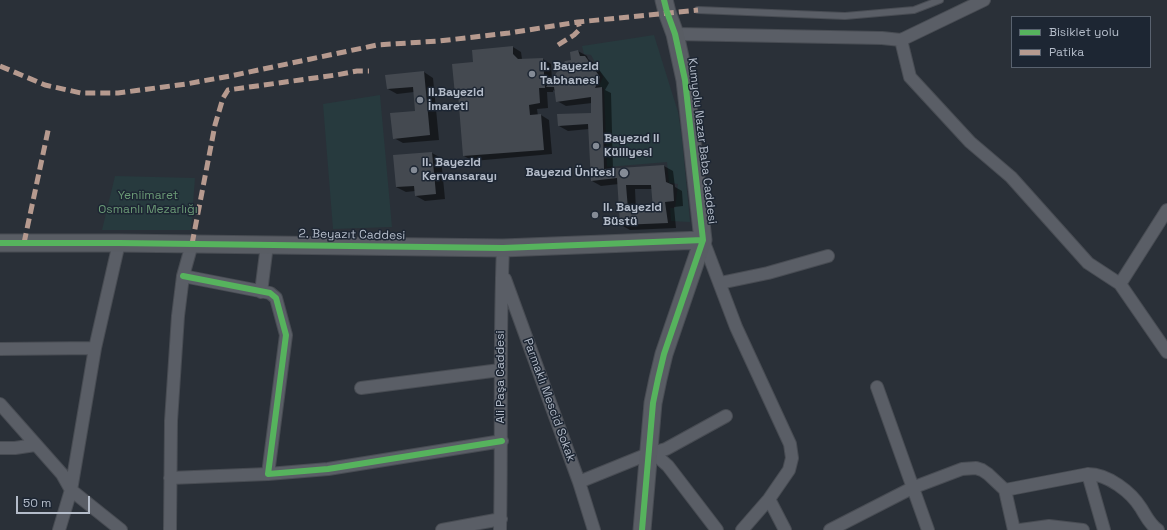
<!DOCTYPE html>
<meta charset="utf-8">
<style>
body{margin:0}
#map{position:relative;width:1167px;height:530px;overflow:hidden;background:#2a3038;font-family:"Space Grotesk",sans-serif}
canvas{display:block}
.legend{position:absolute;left:1011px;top:16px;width:140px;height:52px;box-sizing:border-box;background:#1d2633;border:1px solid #59626f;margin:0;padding:5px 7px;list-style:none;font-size:12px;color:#b4bcc9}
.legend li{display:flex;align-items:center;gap:8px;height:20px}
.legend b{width:20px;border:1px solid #59626f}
.scale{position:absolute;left:16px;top:496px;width:74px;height:18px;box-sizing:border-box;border:2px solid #b4bcc9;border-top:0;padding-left:5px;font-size:12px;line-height:14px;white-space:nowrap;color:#b4bcc9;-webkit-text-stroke:3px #1d2633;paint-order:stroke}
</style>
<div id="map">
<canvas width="1167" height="530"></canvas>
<ul class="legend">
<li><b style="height:5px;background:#56b35d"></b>Bisiklet yolu</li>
<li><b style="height:5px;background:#b69a8f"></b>Patika</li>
</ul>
<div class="scale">50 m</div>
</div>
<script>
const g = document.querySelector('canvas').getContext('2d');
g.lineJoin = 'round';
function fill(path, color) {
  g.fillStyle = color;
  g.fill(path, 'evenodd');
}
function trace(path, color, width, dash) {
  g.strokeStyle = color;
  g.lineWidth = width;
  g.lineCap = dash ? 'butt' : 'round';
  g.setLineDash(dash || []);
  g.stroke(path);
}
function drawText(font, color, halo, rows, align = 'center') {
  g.font = font + ' "Space Grotesk",sans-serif';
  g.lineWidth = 3;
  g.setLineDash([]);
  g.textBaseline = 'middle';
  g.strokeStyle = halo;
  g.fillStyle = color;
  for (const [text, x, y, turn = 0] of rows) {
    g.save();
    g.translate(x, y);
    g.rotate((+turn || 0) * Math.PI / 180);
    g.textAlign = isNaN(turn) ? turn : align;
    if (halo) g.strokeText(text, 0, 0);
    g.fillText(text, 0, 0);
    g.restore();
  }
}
const green = new Path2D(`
 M654 35 678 112 682 139 690 222 671 221 670 208H675L678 184 669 183 667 162 607 167 604 89 599 86 603 77 591 55 584 54 582 46Z
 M380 95 392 227 333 229 323 104Z
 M115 176 195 178 191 230H102Z`);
const shadow = new Path2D(`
 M513 47 521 52 522 59H543L551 64 552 80 572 60 578 51 587 56 588 59 594 63 609 83 605 90 611 93 613 170 664 166 673 171 675 187 682 191 683 206 674 207 676 228 630 230 621 225 619 184 601 186 592 181 589 129 568 131 559 126 592 114V103L566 106 557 101 556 92 553 90V92H547L548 108 537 109 538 116 541 115 549 120 552 154 473 161 464 156 460 96 456 94 475 63ZM635 189H652L654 210H636Z
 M424 72 433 78 439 140 403 143 394 138 416 112 414 92 397 94 388 89Z
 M432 153 441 158 445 199 425 201 416 196 415 191 406 192 396 187Z`);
const building = new Path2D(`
 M513 46V54L518 59 543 58 545 88H539L540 103 529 105 530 115 541 114 544 150 463 156 458 94 455 95 452 64 473 62 472 50Z
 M578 50 580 56H585L600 77 595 88 602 87 604 169 664 165 666 182 673 185 674 201 665 202 668 223 620 225 617 178 591 181 588 124 558 126 557 114 591 113V97L556 102 554 87H546L565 61 571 60 570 52ZM626 185H651L653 209H628Z
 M424 71 430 135 393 139 390 113 415 111 413 87 387 89 385 75Z
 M432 152 436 194 415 196 414 186 396 187 393 155Z`);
const lane = new Path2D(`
 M698 10 845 16 914 10 940 0`);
const street = new Path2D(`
 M675 34 882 38 901 40 984 0
 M901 40 910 77 970 142 1011 177 1088 263 1120 284 1167 352
 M703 240 736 327 790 444 792 458 789 470 769 499 742 530
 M183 276 270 293 276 298 286 335 268 474 328 469 502 441
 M505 279 579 482 594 530
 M720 283 768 273 828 256
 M1120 284 1167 210
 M261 292 267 245
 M0 349 95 348
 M877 387 928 530
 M361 388 500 370
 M0 404 62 474 71 490 121 530
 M0 448H15L35 445
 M648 454 659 458 668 466 717 530
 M1088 474 1104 530
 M170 478 268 474
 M579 482 648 454 666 449 726 416
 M1005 490 1014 530
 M769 499 785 530
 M59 530 71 490 95 348 119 243
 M170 530 171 421 178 316 183 276 192 244
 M442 530 501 519
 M500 530C502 436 499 342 503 248
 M830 530 912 488 962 469 976 468 982 470 988 474 1005 490 1088 474C1108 474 1131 492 1141 508 1146 516 1150 525 1158 530
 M1020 530 1049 526 1083 530`);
const secondary = new Path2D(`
 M0 243H119L503 248 703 240
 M642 530 653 403 658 379 664 354 703 240 685 80 675 34 667 12 664 0`);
const quiet = new Path2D(`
 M558 45 574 35 580 29 578 22
 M0 66 45 85 81 93H118L186 84 230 76 377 45 439 41 509 33 578 22 698 10
 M24 243 49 126
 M192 244 215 125 223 98 228 90 336 75 357 71H369`);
const cycleway = new Path2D(`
 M0 243H119L503 248 703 240
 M183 276 270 293 276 298 286 335 268 474 328 469 502 441
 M642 530 653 403 658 379 664 354 703 240 685 80 675 34 667 12 664 0`);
const markers = [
 [532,74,4,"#848b96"],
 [420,100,4,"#848b96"],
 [596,146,4,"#848b96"],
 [414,170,4,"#848b96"],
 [624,173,5,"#848b96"],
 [595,215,4,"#848b96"]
];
const poiNames = [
 ["II. Bayezid",540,67],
 ["Tabhanesi",540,81],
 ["II.Bayezid",428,93],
 ["İmareti",428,107],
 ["Bayezıd II",604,139],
 ["Külliyesi",604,153],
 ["II. Bayezid",422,163],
 ["Kervansarayı",422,177],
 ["Bayezıd Ünitesi",615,173,"right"],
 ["II. Bayezid",603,208],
 ["Büstü",603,222]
];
const streetNames = [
 ["Kumyolu Nazar Baba Caddesi",702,141,83],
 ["2. Beyazıt Caddesi",352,235,1],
 ["Ali Paşa Caddesi",501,377,-90],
 ["Parmaklı Mescid Sokak",549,400,70]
];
const parkNames = [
 ["Yeniimaret",148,196],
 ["Osmanlı Mezarlığı",148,210]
];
fill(green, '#273a3e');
fill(shadow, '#0007');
fill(building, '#444950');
trace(lane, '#484c53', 8);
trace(street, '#484c53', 14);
trace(secondary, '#484c53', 19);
trace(lane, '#5a5e66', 6);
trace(street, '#5a5e66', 12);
trace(secondary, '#595d64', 17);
trace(quiet, '#b69a8f', 5, [10, 5]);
trace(cycleway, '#56b35d', 6);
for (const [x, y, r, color] of markers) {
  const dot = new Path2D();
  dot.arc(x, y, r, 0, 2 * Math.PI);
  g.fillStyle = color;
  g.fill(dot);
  trace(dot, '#1d2633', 1.5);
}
drawText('bold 12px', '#b4bcc9', '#1d2633', poiNames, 'left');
drawText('12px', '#b4bcc9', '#1d2633', streetNames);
drawText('12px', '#6b9a76', '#1d2633', parkNames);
</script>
